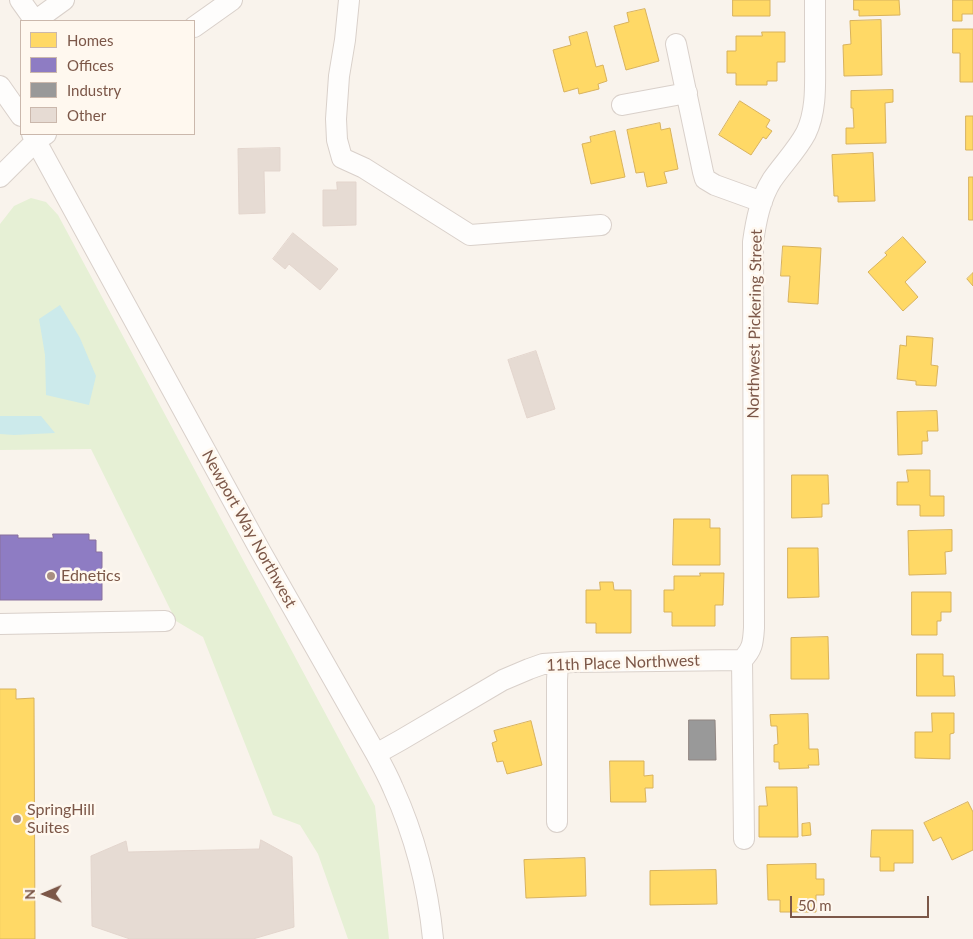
<!DOCTYPE html>
<style>
body{margin:0}
#map{position:relative;width:973px;height:939px;overflow:hidden;background:#f9f3ec;font-family:Lato,sans-serif}
canvas{display:block}
.legend{position:absolute;left:20px;top:20px;width:175px;height:115px;box-sizing:border-box;background:#fff8ef;border:1px solid #cbb8ac;margin:0;padding:6px 9px;list-style:none;font-size:15px;color:#7c5748}
.legend li{display:flex;align-items:center;gap:10px;height:25px}
.legend b{width:25px;border:1px solid #cbb8ac}
.north{position:absolute;left:20px;top:869px;width:50px;height:50px;-webkit-text-stroke:4px #fff8ef;paint-order:stroke;rotate:269deg;font-size:14px;font-weight:700;line-height:20px;text-align:center;color:#7c5748}
.north::after{content:'';display:block;margin:auto;width:18px;height:22px;background:#7c5748;clip-path:polygon(50% 0,100% 100%,50% 72%,0 100%)}
.scale{position:absolute;left:790px;top:896px;width:139px;height:22px;box-sizing:border-box;border:2px solid #7c5748;border-top:0;padding-left:6px;font-size:15px;line-height:18px;white-space:nowrap;color:#7c5748;-webkit-text-stroke:4px #fff8ef;paint-order:stroke}
</style>
<div id="map">
<canvas width="973" height="939"></canvas>
<ul class="legend">
<li><b style="height:14px;background:#ffd966"></b>Homes</li>
<li><b style="height:14px;background:#8e7cc3"></b>Offices</li>
<li><b style="height:14px;background:#999"></b>Industry</li>
<li><b style="height:14px;background:#e6dbd3"></b>Other</li>
</ul>
<div class="north">N</div>
<div class="scale">50 m</div>
</div>
<script>
const g = document.querySelector('canvas').getContext('2d');
g.lineJoin = 'round';
function fill(path, color) {
  g.fillStyle = color;
  g.fill(path, 'evenodd');
}
function trace(path, color, width, dash) {
  g.strokeStyle = color;
  g.lineWidth = width;
  g.lineCap = dash ? 'butt' : 'round';
  g.setLineDash(dash || []);
  g.stroke(path);
}
function drawText(font, color, halo, rows, align = 'center') {
  g.font = font + ' Lato,sans-serif';
  g.lineWidth = 5;
  g.setLineDash([]);
  g.textBaseline = 'middle';
  g.strokeStyle = halo;
  g.fillStyle = color;
  for (const [text, x, y, turn = 0] of rows) {
    g.save();
    g.translate(x, y);
    g.rotate((+turn || 0) * Math.PI / 180);
    g.textAlign = isNaN(turn) ? turn : align;
    if (halo) g.strokeText(text, 0, 0);
    g.fillText(text, 0, 0);
    g.restore();
  }
}
const green = new Path2D(`
 M31 198 46 202 58 215 375 806 389 939H348L318 854 300 825 273 815 203 637 176 621 91 449 0 450V224L14 206Z`);
const water = new Path2D(`
 M60 305 80 338 96 376 89 405 46 395 45 355 39 319Z
 M0 416H41L55 433 14 435 0 434Z`);
const homes = new Path2D(`
 M733 0H770V16H733Z
 M854 0H899L900 15 859 16V10H854Z
 M953 0H973V14H962V21H953Z
 M645 9 659 61 626 70 614 26 629 22 627 13Z
 M881 20 882 75 844 76 843 45 851 44 850 21Z
 M953 29H973V82H960V53H953Z
 M587 32 596 67 603 65 607 81 598 84 599 89 579 94 578 88 564 92 553 50 571 45 569 37Z
 M762 32H785V62H777V81H767V85H736V73H727V51H736V36H762Z
 M893 90V102L885 103 886 143 846 144V128H854L853 108H851V91Z
 M740 101 770 120 766 127 772 131 766 139 763 137 751 155 719 135Z
 M966 116H973V150H966Z
 M660 123 661 130 670 128 678 169 664 172 667 183 647 187 644 172 636 173 627 130Z
 M615 131 625 177 591 184 582 144 591 142 590 137Z
 M873 153 875 201 838 202V196H834L832 155Z
 M969 177H973V220H969Z
 M903 237 926 262 905 282 918 297 903 311 868 272 887 255 885 253Z
 M783 246 821 248 818 304 788 302 790 276H781Z
 M973 273V286L967 279Z
 M907 336 933 338 931 365 938 366 936 386 916 385V381L897 379 900 345 906 346Z
 M937 411 938 431H927L928 441H922V454L898 455 897 412Z
 M907 470H930V496H944V516H920V505H897V482H908Z
 M792 475H828L829 504H822V517L792 518Z
 M674 519H710V528H720V565H673Z
 M952 530V551L945 552 946 574 909 575 908 531Z
 M788 548H818L819 597 788 598Z
 M700 573H724L723 605H715V626H672V612H664V590H674V576H700Z
 M600 582H613L614 590H631V633H596V623H586V590H600Z
 M912 592H951V612H941V621H937V635H912Z
 M828 637 829 679H791V638Z
 M917 654H943V676H954L955 696H917Z
 M0 689H16V699L34 698 35 939H0Z
 M932 713H954V733L950 734V759L915 758V732H932Z
 M808 714 809 749H818L819 765H808L809 768 779 769V762H774V745L778 744 777 726H771L770 715Z
 M531 721 542 765 507 774 503 761 497 762 492 743 497 741 494 731Z
 M610 761H644V776L653 775V788H645L646 802H611Z
 M766 787H797L798 837H759V806H767Z
 M968 802 973 812V850L952 860 941 837 933 841 924 823Z
 M810 823 811 835 802 836V824Z
 M872 830H913V863H894V871H880V857H871Z
 M585 858 586 896 526 898 524 860Z
 M816 864V879H824V895H816V912H780V900H768L767 865Z
 M716 870 717 904 650 905V871Z`);
const offices = new Path2D(`
 M53 534H89V540H96V552H102V600H0V535H18V538H53Z`);
const industry = new Path2D(`
 M689 720H715L716 760H689Z`);
const building = new Path2D(`
 M280 148V171H264L265 213 239 214 238 149Z
 M337 182H356V225L323 226V190H337Z
 M293 233 338 269 320 290 289 264 285 269 273 259Z
 M536 351 555 409 527 418 508 360Z
 M261 840 292 857 294 927 253 939H130L92 926 91 856 126 841 128 852 259 849Z`);
const minor = new Path2D(`
 M20 0 35 21
 M349 0 345 40 339 76 336 119 337 140 342 158 364 168 470 235 601 225
 M35 21 64 0
 M194 27 232 0
 M676 44 703 172 705 179 715 185 762 202
 M0 86 21 116
 M622 105 687 93
 M32 134 261 552 376 754C382 765 388 776 393 788 415 836 428 887 433 939
 M0 177 37 140 46 134
 M0 624 165 621
 M742 660C753 649 753 642 754 628L753 242C756 221 760 199 772 180 783 164 797 150 806 133 817 110 815 83 815 58 815 38 815 19 815 0
 M742 660 744 839
 M376 754 401 740 503 680 529 669 543 664 573 662 742 660
 M557 822V680L558 663`);
const markers = [
 [51,576,5,"#a88e81"],
 [17,819,5,"#a88e81"]
];
const streetNames = [
 ["Northwest Pickering Street",755,324,-89],
 ["Newport Way Northwest",249,529,61],
 ["11th Place Northwest",623,663,-2]
];
const poiNames = [
 ["Ednetics",61,576],
 ["SpringHill",27,810],
 ["Suites",27,828]
];
fill(green, '#e6f0d5');
fill(water, '#cceaeb');
fill(homes, '#ffd966');
trace(homes, '#d8b25d', 1);
fill(offices, '#8e7cc3');
trace(offices, '#89719e', 1);
fill(industry, '#999');
trace(industry, '#908581', 1);
fill(building, '#e6dbd3');
trace(building, '#e3d5cd', 1);
trace(minor, '#d9d0ca', 22);
trace(minor, '#fefdfc', 20);
for (const [x, y, r, color] of markers) {
  const dot = new Path2D();
  dot.arc(x, y, r, 0, 2 * Math.PI);
  g.fillStyle = color;
  g.fill(dot);
  trace(dot, '#fff8ef', 2);
}
drawText('16px', '#7c5748', '#fff8ef', streetNames);
drawText('16px', '#7c5748', '#fff8ef', poiNames, 'left');
</script>
